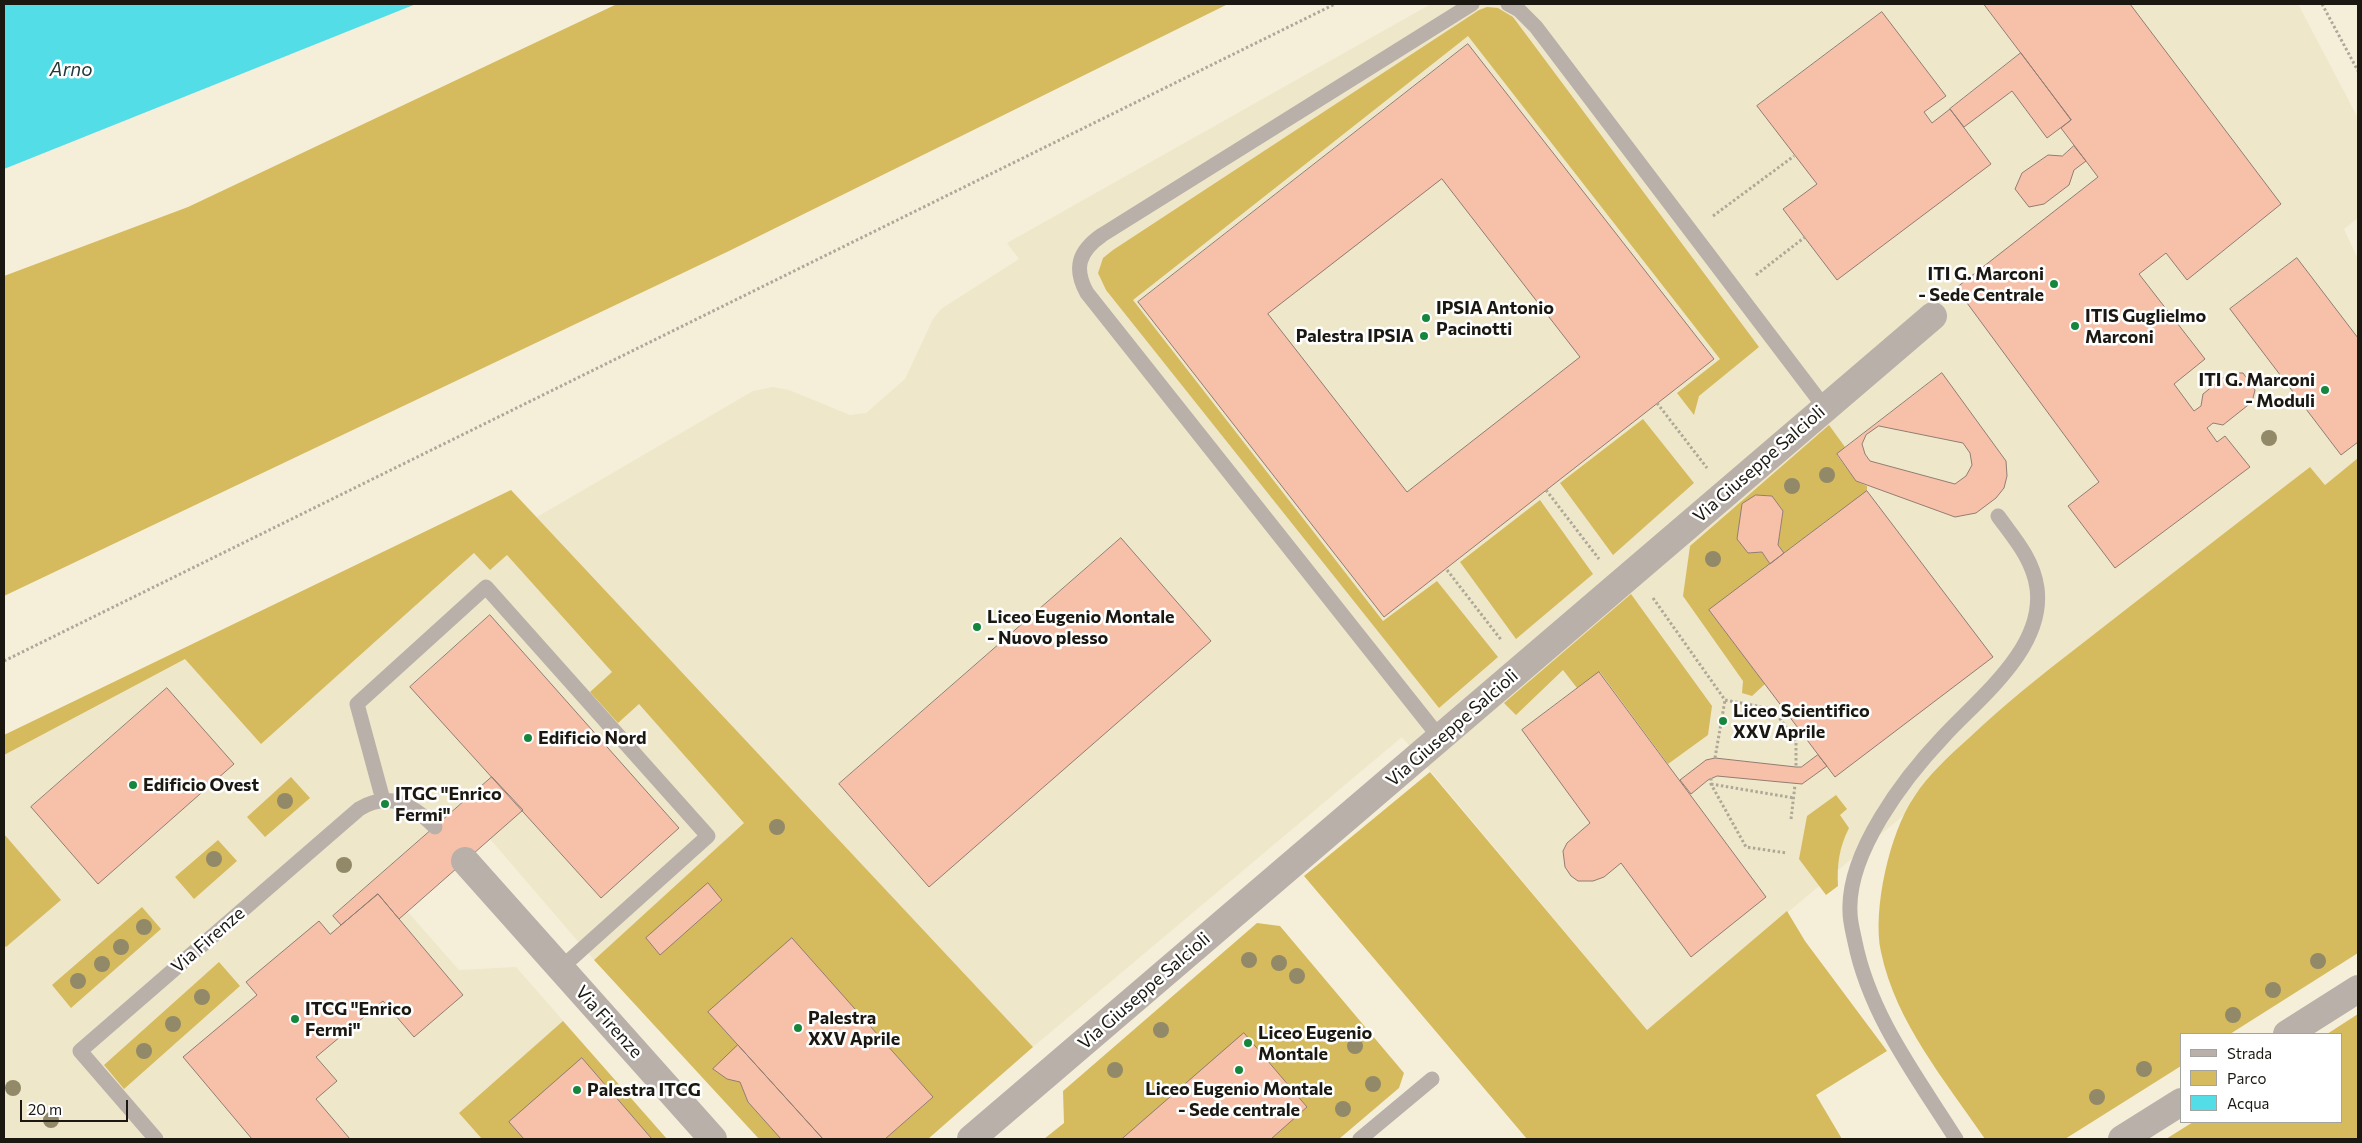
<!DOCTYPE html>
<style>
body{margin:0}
#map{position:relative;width:2362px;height:1143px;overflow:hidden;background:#f5efda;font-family:Commissioner,sans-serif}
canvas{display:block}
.frame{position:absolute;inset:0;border:5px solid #1a1811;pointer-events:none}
.legend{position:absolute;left:2180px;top:1033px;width:162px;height:90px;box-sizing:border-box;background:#fff;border:1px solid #a3a3a0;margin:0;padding:6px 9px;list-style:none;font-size:15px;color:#1a1811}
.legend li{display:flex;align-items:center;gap:10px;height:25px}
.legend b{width:25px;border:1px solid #a3a3a0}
.scale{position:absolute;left:20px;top:1100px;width:108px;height:22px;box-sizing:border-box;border:2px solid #1a1811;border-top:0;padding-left:6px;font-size:15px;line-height:18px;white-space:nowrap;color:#1a1811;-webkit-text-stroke:4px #fff;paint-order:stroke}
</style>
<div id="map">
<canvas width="2362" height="1143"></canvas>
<div class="frame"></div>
<ul class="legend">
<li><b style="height:6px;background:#b9b0aa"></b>Strada</li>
<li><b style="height:14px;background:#d6bb5e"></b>Parco</li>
<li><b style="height:14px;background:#52dde7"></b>Acqua</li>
</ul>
<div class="scale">20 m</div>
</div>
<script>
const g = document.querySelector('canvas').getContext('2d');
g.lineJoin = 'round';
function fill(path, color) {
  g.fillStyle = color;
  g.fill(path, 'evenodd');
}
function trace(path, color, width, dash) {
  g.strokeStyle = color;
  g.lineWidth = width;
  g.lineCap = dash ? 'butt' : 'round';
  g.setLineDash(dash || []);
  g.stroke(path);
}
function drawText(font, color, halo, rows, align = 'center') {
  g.font = font + ' Commissioner,sans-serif';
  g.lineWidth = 5;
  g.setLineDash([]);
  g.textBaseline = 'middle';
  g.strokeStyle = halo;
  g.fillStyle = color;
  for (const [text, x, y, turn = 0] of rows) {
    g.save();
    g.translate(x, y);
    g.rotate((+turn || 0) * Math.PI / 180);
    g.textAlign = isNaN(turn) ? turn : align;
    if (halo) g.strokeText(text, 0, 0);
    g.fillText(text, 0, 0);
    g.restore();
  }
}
const built = new Path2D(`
 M1431 4H2298L2358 118V218L2344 229 2358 259V458L2325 485 2310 467 1913 797 1904 815 1647 1030 1402 737 1033 1047 787 785 594 960 490 839 407 911 459 970 516 967 667 1139H4V735L511 490 537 517 753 391 773 387 789 390 850 415 866 413 905 379 933 319 941 309 1019 259 1007 243Z`);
const green = new Path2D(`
 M617 4H1228L729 251 4 596V276L188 207Z
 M1487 7 1498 8 1513 17 1759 347 1699 396 1694 415 1677 393 1720 359 1468 36 1133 300 1383 621 1437 581 1498 657 1439 708 1106 290 1098 273 1103 258 1113 250 1479 10Z
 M1643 419 1694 483 1613 555 1560 483Z
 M1829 425 1845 447 1837 455 1856 481 1867 486V491L1784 553 1778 545 1783 511 1772 496 1756 495 1743 504 1737 539 1748 553 1762 552 1770 564 1709 610 1765 684 1752 696 1742 693 1743 681 1683 596 1690 546Z
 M2358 458V953L2230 1034H2181V1066L2065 1139H1985C1945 1080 1896 1023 1881 952 1872 910 1890 832 1914 797 1929 774 1949 756 1969 738 2004 705 2041 675 2079 646 2156 586 2233 526 2310 467L2325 485Z
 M511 490 1033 1047 928 1139H759L594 960 744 823 639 704 618 723 590 692 612 672 507 555 490 570 474 553 261 744 185 659 4 755V735Z
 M1540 500 1593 574 1516 639 1460 562Z
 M1631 594 1712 706 1708 735 1668 764 1600 672 1577 688 1563 670 1516 715 1504 703Z
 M1430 772 1647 1030 1787 911 1805 941 1887 1051 1816 1095 1842 1139H1527L1304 876Z
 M291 777 310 798 265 837 247 817Z
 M1836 795 1847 809 1840 815 1849 828C1839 848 1837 864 1838 886L1826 895 1799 859 1807 816Z
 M4 834 61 900 6 947 4 945Z
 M218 840 237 861 194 899 175 877Z
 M142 907 161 929 71 1008 52 985Z
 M1257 923 1280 926 1404 1073 1399 1088 1339 1139H1044L1064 1123 1063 1091Z
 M219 962 240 986 124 1089 104 1065Z
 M2358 1014V1139H2166L2193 1122H2341V1034H2327Z
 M563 1021 667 1139H482L459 1113Z`);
const water = new Path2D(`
 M4 4H416L4 169Z`);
const building = new Path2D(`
 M1984 4H2130L2281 204 2187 280 2166 253 2139 274 2205 359 2174 384 2194 411 2201 406 2203 394 2229 373H2243L2255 390 2252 402 2223 425 2213 423 2207 428 2217 442 2225 436 2250 467 2115 568 2068 506 2099 482 1956 288 2098 177 2061 128 2071 120Z
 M1882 12 1946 96 1924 112 1932 123 1950 109 1991 164 1837 280 1783 209 1817 184 1757 106Z
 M1468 44 1714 359 1384 617 1138 302Z
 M2021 53 2071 120 2047 138 2012 91 1964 127 1950 109Z
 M2074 146 2086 161 2074 170 2069 185 2044 204 2029 207 2015 189 2022 173 2048 155 2062 156Z
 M1442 179 1580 357 1407 492 1268 314Z
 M2297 258 2358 338V442L2341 455 2230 309Z
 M1942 373 2006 461 2007 476 2004 488 1996 498 1976 513 1955 517 1856 481 1837 454Z
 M1879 426 1963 443 1970 453 1972 465 1966 476 1955 484 1870 461 1865 454 1862 444 1866 435Z
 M1867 491 1993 657 1835 777 1709 610Z
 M1756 495 1772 496 1783 511 1778 545 1784 553 1770 564 1762 552 1748 553 1737 539 1742 504Z
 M1121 538 1211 641 929 887 839 784Z
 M490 615 679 828 601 898 410 687Z
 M1599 672 1766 897 1691 957 1621 863 1604 877 1593 881H1578L1571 876 1565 867 1563 851 1567 843 1590 823 1522 730Z
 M167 688 234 764 98 884 31 807Z
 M1818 755 1827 766 1802 784 1717 776 1708 780 1691 794 1680 780 1706 760 1715 758 1796 767H1801Z
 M492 777 523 810 399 919 378 894 341 925 333 916Z
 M708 883 722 900 660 955 646 938Z
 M378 894 463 995 414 1037 383 1001 316 1057 337 1081 316 1099 350 1139H252L183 1057 257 995 246 982 319 921 330 934Z
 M792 938 933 1097 885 1139H823L708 1012Z
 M1244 1033 1307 1107 1271 1139H1122Z
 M738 1045 823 1139H781L748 1102 740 1082 727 1079 713 1069Z
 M582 1058 652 1139H524L509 1122Z`);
const path = new Path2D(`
 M2322 4 2358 71
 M1713 216 1794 156
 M1756 275 1805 237
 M1657 403 1707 468
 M1546 490 1599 559
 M1447 570 1502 641
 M1653 598 1725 700 1773 709 1796 741V767
 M4 661 1335 4
 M1715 758 1725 700
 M1711 778V784L1746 847 1787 853
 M1711 784 1794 798
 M1791 819 1795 785`);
const lane = new Path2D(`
 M1508 4 1519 10 1536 27 1825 408
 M1440 738 1087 293C1073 268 1079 251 1102 235L1472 4
 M383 800 357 704 486 587 708 836 561 968
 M156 1139 80 1051 359 809C389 791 412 804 435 827
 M1360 1139 1432 1079
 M1956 1139C1917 1077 1870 1016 1855 942 1853 932 1850 922 1850 912 1847 853 1904 778 1944 736 1980 697 2045 648 2037 588 2033 559 2014 538 1998 516`);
const street = new Path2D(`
 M465 861 713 1139
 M2287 1034 2358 989
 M971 1139 1933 316
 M2122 1139 2181 1102`);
const trees = [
 [2269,438],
 [1827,475],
 [1792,486],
 [1713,559],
 [285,801],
 [777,827],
 [214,859],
 [344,865],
 [144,927],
 [121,947],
 [1249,960],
 [2318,961],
 [1279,963],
 [102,964],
 [1297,976],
 [78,981],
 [2273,990],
 [202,997],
 [2233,1015],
 [173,1024],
 [1161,1030],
 [1355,1046],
 [144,1051],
 [2144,1069],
 [1115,1070],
 [1373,1084],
 [13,1088],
 [2097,1097],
 [1343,1109],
 [51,1120]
];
const markers = [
 [2054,284,5,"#17863d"],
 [1426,318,5,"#17863d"],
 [2075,326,5,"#17863d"],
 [1424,336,5,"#17863d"],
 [2325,390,5,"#17863d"],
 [977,627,5,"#17863d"],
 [1723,721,5,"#17863d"],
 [528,738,5,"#17863d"],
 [133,785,5,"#17863d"],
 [385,804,5,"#17863d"],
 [295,1019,5,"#17863d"],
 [798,1028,5,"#17863d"],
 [1248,1043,5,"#17863d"],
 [1239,1070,5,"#17863d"],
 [577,1090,5,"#17863d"]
];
const poiNames = [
 ["ITI G. Marconi",2044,274,"right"],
 ["- Sede Centrale",2044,295,"right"],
 ["IPSIA Antonio",1436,308],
 ["Pacinotti",1436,329],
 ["ITIS Guglielmo",2085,316],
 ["Marconi",2085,337],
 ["Palestra IPSIA",1414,336,"right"],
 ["ITI G. Marconi",2315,380,"right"],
 ["- Moduli",2315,401,"right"],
 ["Liceo Eugenio Montale",987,617],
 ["- Nuovo plesso",987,638],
 ["Liceo Scientifico",1733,711],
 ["XXV Aprile",1733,732],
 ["Edificio Nord",538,738],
 ["Edificio Ovest",143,785],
 ["ITGC \"Enrico",395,794],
 ["Fermi\"",395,815],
 ["ITCG \"Enrico",305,1009],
 ["Fermi\"",305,1030],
 ["Palestra",808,1018],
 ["XXV Aprile",808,1039],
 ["Liceo Eugenio",1258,1033],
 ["Montale",1258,1054],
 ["Liceo Eugenio Montale",1239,1089,"center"],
 ["- Sede centrale",1239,1110,"center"],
 ["Palestra ITCG",587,1090]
];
const streetNames = [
 ["Via Giuseppe Salcioli",1759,464,-41],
 ["Via Giuseppe Salcioli",1452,728,-41],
 ["Via Firenze",208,940,-41],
 ["Via Giuseppe Salcioli",1144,991,-41],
 ["Via Firenze",609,1022,48]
];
const waterNames = [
 ["Arno",71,70]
];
fill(built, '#efe7ca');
fill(green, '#d6bb5e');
fill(water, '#52dde7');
fill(building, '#f7c1a9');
trace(building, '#927d74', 1);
trace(path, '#ada898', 3, [2.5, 2.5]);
trace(lane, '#b9b0aa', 15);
trace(street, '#b9b0aa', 28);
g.fillStyle = '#928969';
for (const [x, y] of trees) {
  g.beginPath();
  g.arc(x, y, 8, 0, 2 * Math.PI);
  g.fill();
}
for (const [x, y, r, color] of markers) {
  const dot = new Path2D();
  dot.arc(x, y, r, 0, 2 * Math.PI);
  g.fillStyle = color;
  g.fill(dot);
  trace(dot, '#fff', 2);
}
drawText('bold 18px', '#1a1811', '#fff', poiNames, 'left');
drawText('18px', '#1a1811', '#fff', streetNames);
drawText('italic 19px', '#223a3c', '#fff', waterNames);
</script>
